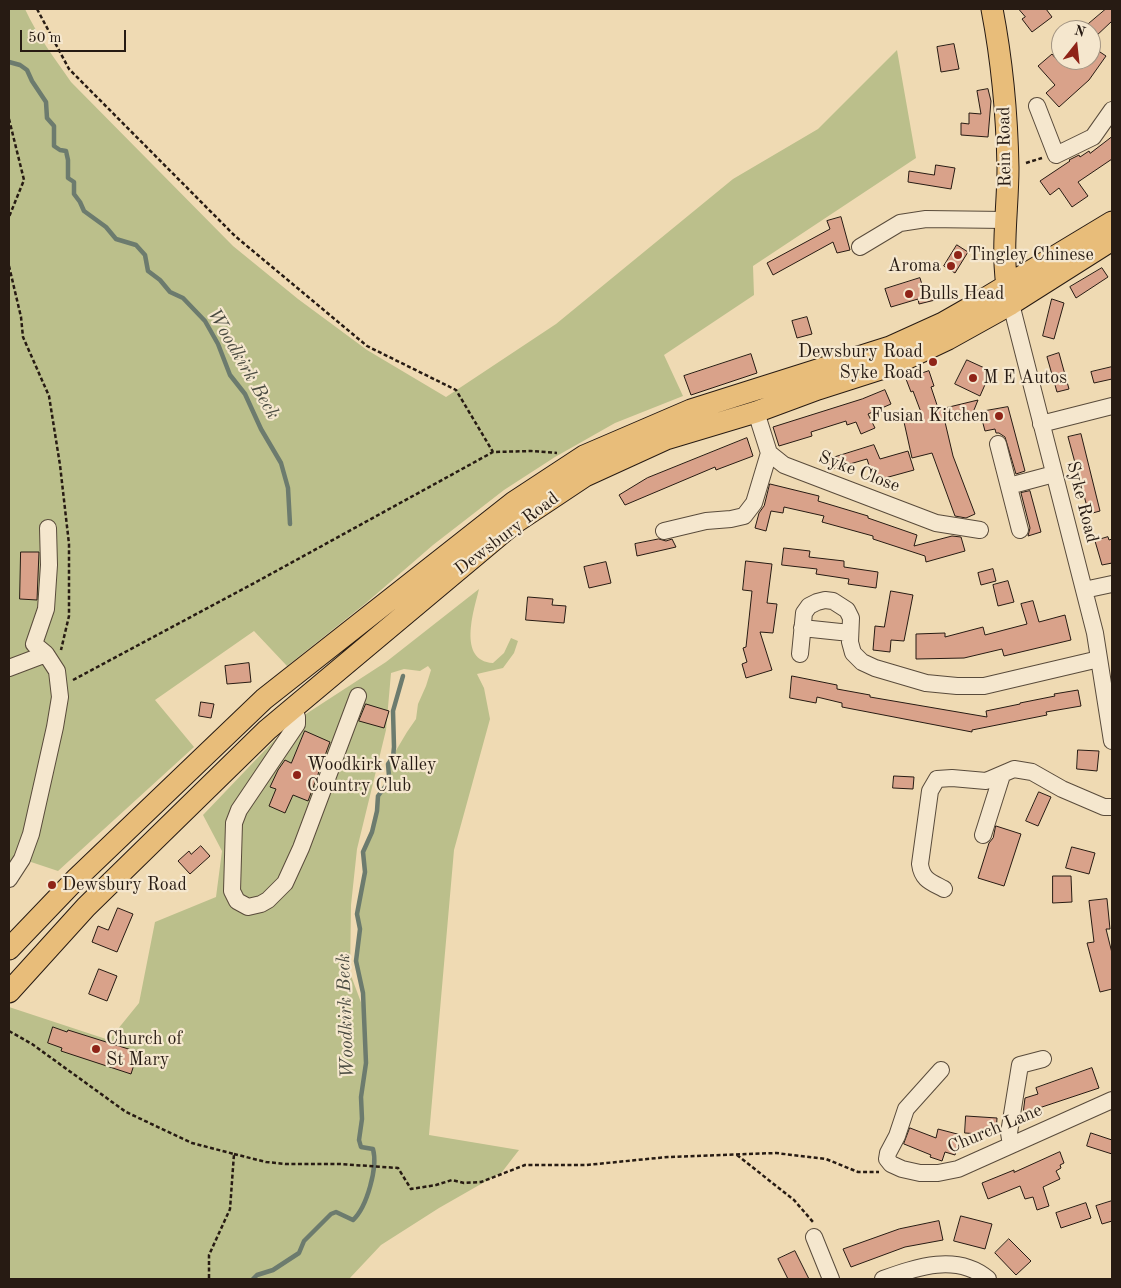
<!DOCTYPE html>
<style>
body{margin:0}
#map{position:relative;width:1121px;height:1288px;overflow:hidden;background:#efdab3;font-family:"Old Standard TT",serif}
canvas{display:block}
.frame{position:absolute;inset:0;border:10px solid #271b13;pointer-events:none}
.north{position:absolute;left:1051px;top:20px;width:50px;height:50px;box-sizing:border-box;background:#f5e7ce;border:1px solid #a39583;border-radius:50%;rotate:16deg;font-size:14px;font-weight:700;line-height:20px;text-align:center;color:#271b13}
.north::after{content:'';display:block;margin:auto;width:18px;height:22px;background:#8f2418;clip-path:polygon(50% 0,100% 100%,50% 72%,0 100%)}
.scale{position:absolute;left:20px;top:30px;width:106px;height:22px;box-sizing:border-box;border:2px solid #271b13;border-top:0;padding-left:6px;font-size:15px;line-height:18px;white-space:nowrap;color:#271b13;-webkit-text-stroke:4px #f5e7ce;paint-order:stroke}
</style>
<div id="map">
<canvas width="1121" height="1288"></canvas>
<div class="frame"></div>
<div class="north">N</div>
<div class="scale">50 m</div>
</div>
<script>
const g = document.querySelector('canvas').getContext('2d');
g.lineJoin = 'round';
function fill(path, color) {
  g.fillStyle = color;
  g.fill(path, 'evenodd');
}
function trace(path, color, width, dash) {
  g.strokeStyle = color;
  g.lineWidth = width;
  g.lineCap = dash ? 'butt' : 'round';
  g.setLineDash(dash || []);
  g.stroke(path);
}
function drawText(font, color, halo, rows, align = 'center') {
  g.font = font + ' "Old Standard TT",serif';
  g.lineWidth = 4.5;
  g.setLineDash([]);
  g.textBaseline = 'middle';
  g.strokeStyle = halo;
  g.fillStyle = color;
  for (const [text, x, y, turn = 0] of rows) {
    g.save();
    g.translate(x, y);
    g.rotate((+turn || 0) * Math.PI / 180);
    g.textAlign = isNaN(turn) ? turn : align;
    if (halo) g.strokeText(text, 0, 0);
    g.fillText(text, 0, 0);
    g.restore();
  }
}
const green = new Path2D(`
 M9 9H25C37 35 55 59 71 82L233 246 298 299 367 350 446 397 556 324 733 179 818 129 897 50 916 158 753 266 754 295 664 355 683 396 615 423 555 457 504 490 433 545 366 603 287 666 254 631 155 700 194 747 58 871 22 859 9 865Z
 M479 589C474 610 457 661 493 663L504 653 511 638 518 641 514 653 503 668 477 674 484 688 490 719 454 850 429 1135 519 1150 502 1172 439 1208 381 1245 349 1279H9V1007L109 1040 139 1003 155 922 216 897 222 851 203 815 289 725 386 662ZM428 666 431 670 426 686 418 704 416 719 407 732 388 764 389 776 387 784 378 796 377 811 372 832 363 852 365 872 357 914 360 929 356 961 363 993 362 1005 350 973 351 905 357 849 386 730 391 673 404 669 420 671Z`);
const stream = new Path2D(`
 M9 62 20 65 27 70 32 81 46 102 47 118 54 126V146L60 150 66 151 68 160V178L74 182V194L80 202 84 211 106 227 116 239 136 245 145 255 148 271 160 280 170 292 183 298 205 321 218 344 230 375 245 394 261 429 281 463 288 488 290 524
 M253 1279 257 1275 273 1270 299 1253 304 1241 331 1214 336 1212 353 1220C367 1207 378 1167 373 1149L361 1147 359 1140 362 1119 361 1097 366 1063 363 993 356 961 360 929 357 914 365 872 363 852 372 832 377 811 378 796 387 784 389 776 388 764 393 757 394 747 393 711 403 676`);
const building = new Path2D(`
 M1019 9H1046L1052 17 1032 32 1022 19 1025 17Z
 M1106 9H1112V21L1094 38 1091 34V30H1087L1085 27Z
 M954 44 959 69 941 72 937 47Z
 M1091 46 1106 56 1089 80 1059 107 1046 93 1055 85 1038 66 1052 54 1057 60H1091Z
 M988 89 991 101 988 137 961 135V123L969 124V113L981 114 977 91Z
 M1112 137V159L1078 182 1088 196 1072 207 1059 188 1050 195 1040 181 1070 161 1069 160 1079 155 1080 157 1089 151 1090 153Z
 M936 165 955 168 951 189 908 182 909 171 934 175Z
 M841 217 850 250 837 253 833 242 773 275 767 263 830 229 827 221Z
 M957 245 968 252 955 273 944 266Z
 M1102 268 1108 277 1076 298 1070 287Z
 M920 278 924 291 932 289 935 300 919 304 918 299 891 307 885 289Z
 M1052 299 1064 303 1054 339 1043 336Z
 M807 317 812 334 797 338 792 321Z
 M1059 353 1069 389 1057 392 1047 357Z
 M751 354 757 373 691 395 684 376Z
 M967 360 991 371 980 396 955 384Z
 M1112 367V379L1094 383 1091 372Z
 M929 371 934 386 931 387 938 408 941 407 943 412 945 408 978 400 972 415 945 422 953 456 975 514 966 518 955 516 932 453 912 458 904 422 922 415 913 391 911 392 906 379Z
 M885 390 891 404 868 414 875 428 861 434 856 422 847 425 846 421 811 432 812 436 779 446 773 427 862 399Z
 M1008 407 1025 471 1016 474 1005 437 999 433H996L995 429 985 431 980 412Z
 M1081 434 1100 511 1089 514 1068 437Z
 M747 438 753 456 716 470 715 467 625 505 619 495 647 478Z
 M874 445 880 459 908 451 914 470 874 481 867 459 829 470 826 460Z
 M770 484 819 496 818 501 868 516V518L917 535 914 546 952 536 961 537 965 551 926 562 925 556 873 539V536L822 522 824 516 784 507 783 513 771 511 766 531 755 528 759 513 764 506Z
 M1030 491 1041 532 1028 536 1030 528 1021 493Z
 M1108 537 1109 540 1112 539V563L1102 565 1095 541Z
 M659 539 666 541 672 539 676 547 637 556 635 544Z
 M784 548 810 551 809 557 844 561V567L878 572 876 588 848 584 849 579 816 574 817 569 782 565Z
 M21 552H39L37 600 20 599Z
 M746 561 772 564 767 603 777 604 773 633 760 632 772 670 746 678 742 664 747 662 743 648 746 647 752 591 743 590Z
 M606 562 611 583 589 588 584 567Z
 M993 569 996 581 981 585 978 573Z
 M1008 581 1014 602 998 606 993 585Z
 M891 591 913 595 904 641 891 640 890 652 873 650 875 626 884 627Z
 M528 597 553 599 552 605 566 606 564 623 526 620Z
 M1033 601 1039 622 1065 615 1071 640 1004 656 1002 649 964 658 916 659V634L945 633V637L983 627 985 635 1027 624 1021 604Z
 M249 663 251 682 227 684 225 666Z
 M792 676 837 685V689L870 695V697L987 717 986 711 1020 704V703L1055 696 1054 694 1078 690 1081 706 1046 712 1047 715 972 730V732L842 707V703L817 697 816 703 790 698Z
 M201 702 214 704 211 718 199 716Z
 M366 704 389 711 384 728 359 721Z
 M305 731 330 742 308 801 293 795 285 813 269 806 276 789 270 787 278 770 285 760 291 763Z
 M1078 750 1099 751 1097 771 1077 769Z
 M894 776 914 777 913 789 893 788Z
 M1039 792 1051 797 1038 826 1026 821Z
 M996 826 1021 834 1004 886 978 878 989 843 993 838Z
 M201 846 210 856 190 874 178 861 189 851 191 854Z
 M1072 847 1095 853 1089 874 1066 868Z
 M1053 876H1071L1072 902 1053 903Z
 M1107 899 1110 929H1106L1112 953V989L1100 992 1087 943 1094 942 1089 901Z
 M118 908 133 914 117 952 92 942 98 926 108 930Z
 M99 969 117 976 107 1001 89 994Z
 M53 1027 67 1032 68 1030 138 1052 131 1074 61 1051 62 1048 48 1043Z
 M1092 1068 1099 1088 1030 1111 1033 1119 1022 1122 1025 1098 1038 1094 1036 1088Z
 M966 1116 997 1118 996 1135 965 1133Z
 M910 1128 936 1138 938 1129 961 1135 955 1155 945 1152 942 1161 930 1157 931 1155 904 1144Z
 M1091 1133 1112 1140V1154L1087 1146Z
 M1060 1152 1064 1163 1060 1165 1061 1168 1056 1171 1060 1179 1043 1187 1049 1206 1037 1210 1033 1197 1025 1199 1020 1186 988 1199 982 1183 1014 1170V1172Z
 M1112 1201V1221L1102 1224 1096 1206Z
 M1086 1203 1091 1218 1061 1228 1056 1213Z
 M961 1216 992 1224 985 1249 954 1241Z
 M939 1221 943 1240 905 1247 851 1267 843 1249 899 1229Z
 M1009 1239 1031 1261 1016 1275 995 1253Z
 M795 1251 809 1279H788L778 1259Z`);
const path = new Path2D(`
 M37 9 69 69 235 236 367 346 456 390 493 452
 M9 119 24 180 9 217
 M1026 163 1042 158
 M9 266 21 317 23 337 49 396 60 465 69 544V616L61 650
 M73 680 258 581 493 452 531 451 557 453
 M9 1031 32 1044 126 1112 192 1143 234 1154 230 1209 209 1255V1279
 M234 1154 266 1162 286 1164H340L398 1168 411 1189 436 1185 452 1180 464 1183 481 1182 525 1165H586L668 1157 776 1153 826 1159 858 1172H879
 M737 1155 794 1200 813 1222`);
const minor = new Path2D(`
 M1037 106 1056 155 1093 137 1112 110
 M860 247 900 223 926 219 1005 220
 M1011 304 1095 633 1112 741
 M756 412 769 453 784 465 936 523 980 530
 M1041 424 1112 406
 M998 444 1020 530
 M1009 486 1054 474
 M664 531 706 521 731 519 744 516 754 503 769 453
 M1084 590 1112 584
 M802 628 850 633
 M46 654 34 644 46 609 49 565 48 528
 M800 654 804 613 809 606 817 602 825 600 833 601 847 610 851 618 850 642 853 653 862 662 875 668 926 683 957 686H984L1099 659
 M9 668 46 654 57 671 60 697 55 727 31 834 22 859 9 879
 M293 709 297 717V724L239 810 234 823 232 891 237 901 248 907 261 904 268 900 285 883 301 848 358 696
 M983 835 1002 775
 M944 889C931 882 922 880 920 864L930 791 937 779 952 778 986 781 1014 769 1032 772 1062 789 1104 807H1112
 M941 1070 906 1109 897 1136 888 1153 887 1159 891 1164 902 1169 920 1173H938L958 1169 1112 1100
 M1011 1145 1009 1133 1020 1065 1043 1059
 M814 1237 831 1279
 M883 1279C917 1267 957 1253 988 1279`);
const major = new Path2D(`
 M992 9C1002 61 1007 115 1008 168 1008 211 1000 255 1009 297
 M9 949 77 878 264 699 514 502 584 456 691 410 890 347 943 323 971 307 1112 222
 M9 992 86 907 267 730 513 524 585 476 666 439 756 412 818 389 893 365 948 339 1011 304 1112 240`);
const markers = [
 [958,255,5,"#8f2418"],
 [951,266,5,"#8f2418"],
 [909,294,5,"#8f2418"],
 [933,362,5,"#8f2418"],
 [973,378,5,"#8f2418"],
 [999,416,5,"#8f2418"],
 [297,775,5,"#8f2418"],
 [52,885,5,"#8f2418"],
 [96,1049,5,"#8f2418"]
];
const streetNames = [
 ["Rein Road",1005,147,-91],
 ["Syke Close",859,472,21],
 ["Syke Road",1082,502,76],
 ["Dewsbury Road",507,534,-37],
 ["Church Lane",995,1129,-23]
];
const poiNames = [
 ["Tingley Chinese",968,255],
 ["Aroma",941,266,"right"],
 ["Bulls Head",919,294],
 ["Dewsbury Road",923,352,"right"],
 ["Syke Road",923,373,"right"],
 ["M E Autos",983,378],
 ["Fusian Kitchen",989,416,"right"],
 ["Woodkirk Valley",307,765],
 ["Country Club",307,786],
 ["Dewsbury Road",62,885],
 ["Church of",106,1039],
 ["St Mary",106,1060]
];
const waterNames = [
 ["Woodkirk Beck",243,364,60],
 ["Woodkirk Beck",346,1016,-92]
];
fill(green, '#bbbf8b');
trace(stream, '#6c7b6e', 4.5);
fill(building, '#d9a28a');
trace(building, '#271b13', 1);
trace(minor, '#594b3b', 18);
trace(major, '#271b13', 23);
trace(path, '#271b13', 2.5, [4, 2.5]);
trace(minor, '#f5e7ce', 16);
trace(major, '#e8bd7a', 21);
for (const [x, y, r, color] of markers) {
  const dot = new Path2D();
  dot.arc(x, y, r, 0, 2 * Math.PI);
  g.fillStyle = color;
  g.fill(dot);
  trace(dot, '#f5e7ce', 2);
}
drawText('18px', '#271b13', '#f5e7ce', streetNames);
drawText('18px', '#271b13', '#f5e7ce', poiNames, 'left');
drawText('italic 19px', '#4a4b41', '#f5e7ce', waterNames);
</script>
